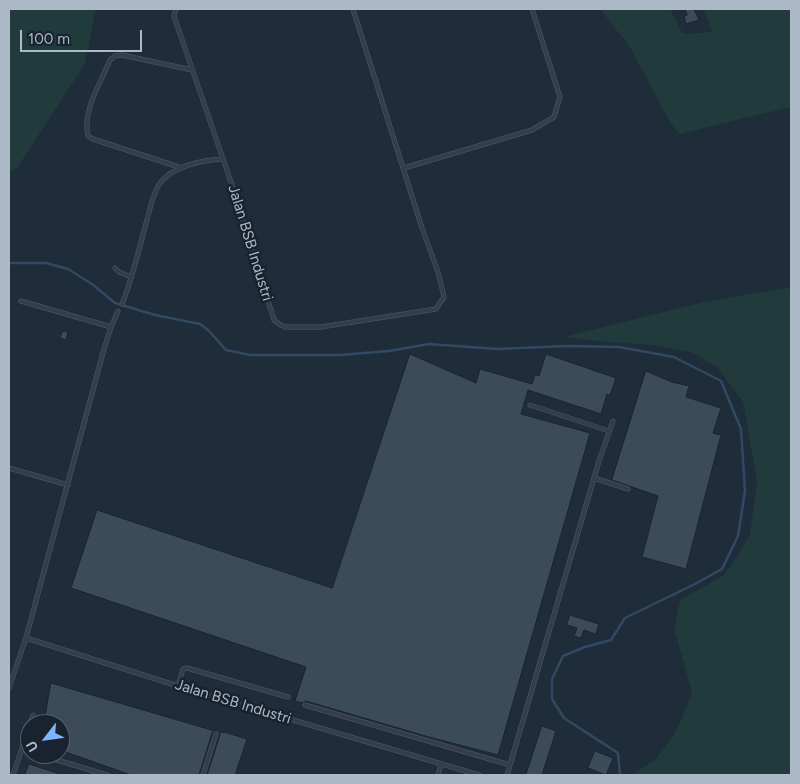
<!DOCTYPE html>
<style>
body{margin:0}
#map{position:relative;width:800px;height:784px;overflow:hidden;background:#1f2c3a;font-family:Figtree,sans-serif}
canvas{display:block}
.frame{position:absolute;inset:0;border:10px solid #aeb9c7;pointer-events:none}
.north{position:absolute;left:20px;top:714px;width:50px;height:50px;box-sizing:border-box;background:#19232f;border:1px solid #555f6c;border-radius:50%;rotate:240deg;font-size:14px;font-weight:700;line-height:20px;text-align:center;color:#aeb9c7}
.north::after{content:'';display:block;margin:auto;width:18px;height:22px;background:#7bb6fe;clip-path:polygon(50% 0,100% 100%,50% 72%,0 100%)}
.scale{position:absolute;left:20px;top:30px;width:122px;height:22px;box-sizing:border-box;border:2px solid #aeb9c7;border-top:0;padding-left:6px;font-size:15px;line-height:18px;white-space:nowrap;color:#aeb9c7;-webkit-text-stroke:4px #19232f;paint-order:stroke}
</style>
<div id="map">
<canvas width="800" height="784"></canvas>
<div class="frame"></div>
<div class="north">U</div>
<div class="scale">100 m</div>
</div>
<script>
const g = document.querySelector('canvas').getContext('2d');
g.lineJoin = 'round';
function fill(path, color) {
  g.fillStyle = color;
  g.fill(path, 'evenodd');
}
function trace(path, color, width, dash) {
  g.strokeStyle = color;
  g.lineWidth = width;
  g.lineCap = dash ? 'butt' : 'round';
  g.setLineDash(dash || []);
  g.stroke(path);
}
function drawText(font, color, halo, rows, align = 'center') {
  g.font = font + ' Figtree,sans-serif';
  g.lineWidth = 5;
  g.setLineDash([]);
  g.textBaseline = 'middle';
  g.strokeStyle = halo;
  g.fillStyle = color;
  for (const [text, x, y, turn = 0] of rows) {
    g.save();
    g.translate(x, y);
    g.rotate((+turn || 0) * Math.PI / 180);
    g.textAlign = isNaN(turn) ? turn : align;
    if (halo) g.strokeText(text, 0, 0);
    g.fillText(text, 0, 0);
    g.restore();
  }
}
const green = new Path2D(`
 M9 9H96L85 64 17 168 9 172Z
 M600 9H670L683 34 712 32 704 9H791V107L679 134 670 122 629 46Z
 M791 287V775H636L635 773 655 760 673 736 682 718 692 692 674 628 680 600 724 575 736 558 750 534 757 481 743 402 717 367 693 353 653 345 606 342 564 337 704 302Z`);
const stream = new Path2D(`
 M9 263H46L68 269 92 284 115 303 155 315 200 324 208 330 226 350 250 355H340L389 351 429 344 497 349 567 346 619 347 674 357 721 381 741 429 745 491 738 536 722 569 695 584 625 618 611 640 585 647 563 656 552 679V699L564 718 618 753 620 775`);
const building = new Path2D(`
 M685 9H694L699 20 686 24 684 16 687 15Z
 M63 331 68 332 66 340 60 338Z
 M410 354 476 383 480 369 532 384 535 375 539 376 546 354 616 378 610 395 607 394 601 414 528 390 521 414 590 433 498 755 429 737 306 701 302 703 295 701 306 667 71 588 97 510 332 588Z
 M646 371 672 382 689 386 686 397 721 408 713 433 721 435 686 569 642 557 658 496 612 480Z
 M570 615 599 624 596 634 584 630 581 638 574 636 577 628 567 625Z
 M51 683 215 731 212 733 199 775H131L60 750V724H44Z
 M542 726 556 731 542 775H526Z
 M219 732 223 733 224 732 247 739 235 775H207L220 735Z
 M595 751 613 758 606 775 588 768Z
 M29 764 60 774V775H25Z`);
const lane = new Path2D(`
 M176 9 174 16 177 25 232 185 274 320 279 324 285 327H321L436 309 444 297 438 272 422 228 353 9
 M182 168 93 139 88 136C82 111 101 82 110 60L115 56 122 55 192 70
 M404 168 532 130 554 117 560 97 532 9
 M115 268 119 272 131 277
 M21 301 111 327
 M122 304C133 277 139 248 147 220 150 208 153 193 160 183 173 166 202 160 223 159
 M530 405 609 431
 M9 468 68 485
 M594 478 628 489
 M26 638 178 686 479 775
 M178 686 183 669 187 668 288 697
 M9 688 26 638 104 349 111 327 118 311
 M305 705 510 765
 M30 724 33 715
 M22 749 30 752
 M37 754 107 775
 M13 775 30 725
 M203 775 216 734
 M438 775 441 764
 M507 775 599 461 613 421`);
const streetNames = [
 ["Jalan BSB Industri",250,243,73],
 ["Jalan BSB Industri",233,702,17]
];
fill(green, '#213a3b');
trace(stream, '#324963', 2.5);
fill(building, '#3b4b5a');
trace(building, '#1b2531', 1);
trace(lane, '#515c68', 5);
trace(lane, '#333e4a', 4);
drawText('15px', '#aeb9c7', '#19232f', streetNames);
</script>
